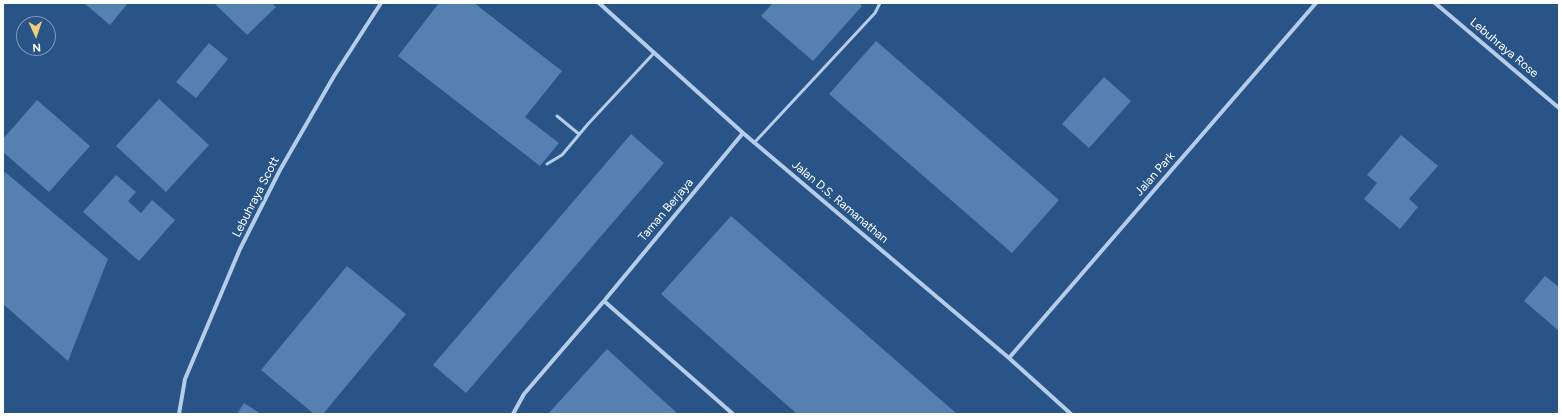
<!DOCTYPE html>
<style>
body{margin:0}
#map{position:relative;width:1562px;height:417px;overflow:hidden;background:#295487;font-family:Figtree,sans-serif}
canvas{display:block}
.frame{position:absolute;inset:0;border:4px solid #fff;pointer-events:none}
.north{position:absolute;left:16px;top:16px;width:40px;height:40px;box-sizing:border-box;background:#295487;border:1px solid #7f98b7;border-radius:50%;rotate:177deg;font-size:11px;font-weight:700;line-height:16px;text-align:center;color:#fff}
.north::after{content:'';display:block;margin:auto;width:14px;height:18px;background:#efcb7c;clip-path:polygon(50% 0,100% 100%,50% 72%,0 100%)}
</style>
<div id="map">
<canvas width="1562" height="417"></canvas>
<div class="frame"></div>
<div class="north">N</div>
</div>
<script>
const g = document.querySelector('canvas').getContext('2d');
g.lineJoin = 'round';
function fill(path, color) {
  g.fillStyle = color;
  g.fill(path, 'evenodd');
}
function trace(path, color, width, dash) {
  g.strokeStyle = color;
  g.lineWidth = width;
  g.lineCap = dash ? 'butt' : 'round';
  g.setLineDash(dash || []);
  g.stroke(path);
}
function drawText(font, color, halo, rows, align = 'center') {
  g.font = font + ' Figtree,sans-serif';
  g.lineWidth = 3.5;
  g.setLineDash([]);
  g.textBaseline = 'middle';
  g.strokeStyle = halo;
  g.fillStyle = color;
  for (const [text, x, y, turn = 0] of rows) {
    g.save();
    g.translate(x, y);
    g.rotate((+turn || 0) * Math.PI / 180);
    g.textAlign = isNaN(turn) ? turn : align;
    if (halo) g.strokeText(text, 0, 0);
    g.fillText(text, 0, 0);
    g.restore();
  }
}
const building = new Path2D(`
 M84 3H128L110 25Z
 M214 3H272L276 7 247 35Z
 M439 3H474L562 71 525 117 559 143 540 166 398 56Z
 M773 3H859L862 6 813 61 761 16Z
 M876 41 1059 200 1012 253 829 94Z
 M209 43 228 59 196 98 176 82Z
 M1104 77 1131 101 1089 148 1062 124Z
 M159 99 209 145 166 192 116 146Z
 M37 100 90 146 49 192 3 152V139Z
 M631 134 664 163 466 393 433 365Z
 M1401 135 1438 166 1409 199 1418 207 1400 229 1364 199 1377 183 1367 175Z
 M5 172 108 259 68 361 3 304V178Z
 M116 175 136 192 128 201 141 213 152 200 175 220 139 261 83 212Z
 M731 216 957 414H797L661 294Z
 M347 266 406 314 323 414H314L261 370Z
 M1545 276 1559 287V331L1524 301Z
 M607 349 678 414H548Z
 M244 403 261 414H237Z`);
const service = new Path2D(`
 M557 116 579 134
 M754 143 875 13 880 3
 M547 164 562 155 588 124 654 53`);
const minor = new Path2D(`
 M599 3 743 133 1009 358 1071 414
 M1435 3 1559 108
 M604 301 733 414
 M1009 358 1316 3
 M179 414 185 379 240 249 280 170 334 76 381 3
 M513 414 524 394 604 301 743 133`);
const streetNames = [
 ["Lebuhraya Rose",1504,48,40],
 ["Jalan Park",1155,174,-49],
 ["Lebuhraya Scott",256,197,-63],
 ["Jalan D.S. Ramanathan",840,202,40],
 ["Taman Berjaya",666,210,-50]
];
fill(building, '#5580b1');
trace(service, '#b5cde8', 3);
trace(minor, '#b5cde8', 4);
drawText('12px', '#fff', '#295487', streetNames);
</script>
